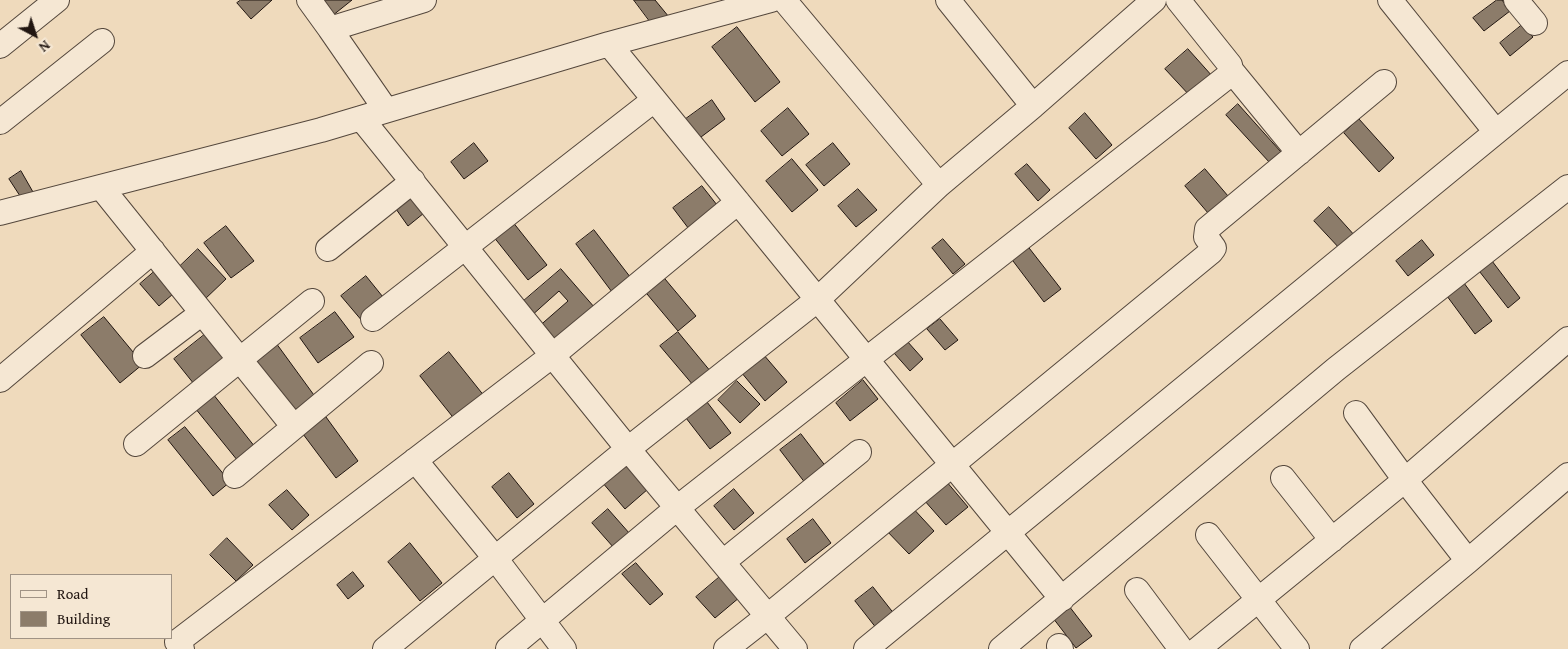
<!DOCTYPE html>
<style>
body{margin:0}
#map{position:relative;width:1568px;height:649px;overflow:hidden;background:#efdabc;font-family:"Gentium Book Plus",serif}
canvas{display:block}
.legend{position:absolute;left:10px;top:574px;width:162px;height:65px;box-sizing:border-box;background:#f5e7d3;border:1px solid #a09385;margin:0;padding:6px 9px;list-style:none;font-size:15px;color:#211611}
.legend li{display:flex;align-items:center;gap:10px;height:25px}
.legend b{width:25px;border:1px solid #a09385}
.north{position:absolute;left:10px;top:10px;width:50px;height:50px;-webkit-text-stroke:4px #f5e7d3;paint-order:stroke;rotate:140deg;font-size:14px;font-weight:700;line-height:20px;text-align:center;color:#211611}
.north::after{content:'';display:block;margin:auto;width:18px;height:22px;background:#211611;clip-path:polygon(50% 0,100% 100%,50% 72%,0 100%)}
</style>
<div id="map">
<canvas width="1568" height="649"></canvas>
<ul class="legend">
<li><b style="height:6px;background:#f5e7d3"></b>Road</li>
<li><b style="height:14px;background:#8c7c6a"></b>Building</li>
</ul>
<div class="north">N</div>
</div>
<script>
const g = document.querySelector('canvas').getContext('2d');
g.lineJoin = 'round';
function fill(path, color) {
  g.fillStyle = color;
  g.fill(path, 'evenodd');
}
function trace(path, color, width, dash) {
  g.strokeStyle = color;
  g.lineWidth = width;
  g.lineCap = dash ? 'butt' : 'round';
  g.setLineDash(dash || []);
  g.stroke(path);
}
const building = new Path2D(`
 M241 0H272L251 19 237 3Z
 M320 0H352L327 20Z
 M634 0H655L669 17 655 28Z
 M1497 0H1502L1510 11 1484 31 1473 18Z
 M1522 25 1533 37 1510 56 1500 43Z
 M737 27 780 82 755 102 712 47Z
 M1188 49 1213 77 1191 97 1165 69Z
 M712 100 725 119 697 140 683 121Z
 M1238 104 1281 152 1270 163 1226 115Z
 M788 108 809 134 782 156 761 131Z
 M1085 113 1112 145 1096 159 1069 128Z
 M1359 119 1394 158 1379 172 1344 133Z
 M474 143 488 161 464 179 451 162Z
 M833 143 850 164 824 186 806 165Z
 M792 159 818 190 792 212 766 181Z
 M1027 164 1050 190 1038 201 1015 174Z
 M1205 169 1234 203 1214 220 1185 186Z
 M21 171 33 192 22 199 9 179Z
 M702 186 721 210 692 233 673 208Z
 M858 189 877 210 856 227 838 206Z
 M412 197 424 213 408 226 396 209Z
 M1329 207 1356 237 1341 250 1314 221Z
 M512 221 547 265 528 280 493 236Z
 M226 226 254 261 231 278 204 243Z
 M594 230 634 282 615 296 576 244Z
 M943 239 965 264 953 274 932 248Z
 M1422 240 1434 255 1408 276 1396 261Z
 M1026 244 1061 289 1044 302 1010 257Z
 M198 249 226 279 204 300 176 270Z
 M1489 257 1520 298 1508 308 1476 267Z
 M161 266 180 288 159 306 140 284Z
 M561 269 595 308 550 346 536 329 568 301 559 291 530 317 519 305Z
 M660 273 696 316 678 331 642 288Z
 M366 276 387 302 363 322 341 296Z
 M1461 279 1492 321 1475 334 1444 292Z
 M335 312 354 337 318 363 300 338Z
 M104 317 143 364 120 383 81 335Z
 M940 319 958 340 945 350 927 329Z
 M208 332 228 356 194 384 174 359Z
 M678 332 716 378 699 392 660 346Z
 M907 341 923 359 910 371 894 353Z
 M276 343 319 402 297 419 254 359Z
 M449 352 485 397 456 421 420 376Z
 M763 354 787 382 765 401 741 372Z
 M863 380 878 399 850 421 836 403Z
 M737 381 760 404 740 423 718 400Z
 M213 394 259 452 242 466 195 408Z
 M707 402 731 433 710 449 686 418Z
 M326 417 358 461 336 478 303 434Z
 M185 427 230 482 213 496 168 440Z
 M801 434 830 472 809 488 780 450Z
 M626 463 648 489 625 509 602 482Z
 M509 473 534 504 517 518 492 487Z
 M946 481 968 507 946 525 924 500Z
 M734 489 754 513 734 530 714 506Z
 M287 490 309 515 292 530 269 505Z
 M910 505 934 531 909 554 884 528Z
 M608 509 630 534 614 548 592 523Z
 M813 519 831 543 805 563 787 539Z
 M227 538 253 565 236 581 210 555Z
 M410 543 442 583 420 601 388 562Z
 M636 563 663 594 650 605 622 574Z
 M353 572 364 586 348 599 337 585Z
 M722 575 740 597 715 618 696 597Z
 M873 587 895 615 877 629 855 601Z
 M1069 606 1092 636 1076 648 1053 618Z`);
const minor = new Path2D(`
 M309 0 330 29
 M948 0 1033 106 1154 0
 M1390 0 1496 132
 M1516 0 1535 23
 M609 44 1062 599
 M0 46 57 0
 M1231 70 1299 153
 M386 110 330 29 424 0
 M361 118 628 449 795 649
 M0 122 102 41
 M939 185 1033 106
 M101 187 294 427 235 476
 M0 213 321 130 609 44 771 0
 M328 249 413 181
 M373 319 654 100
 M145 356 202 313
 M0 380 153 251
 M1356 413 1405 480 1468 561
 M294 427 371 363
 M136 444 312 301
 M415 460 495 558 564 649
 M1283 478 1332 540
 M1208 535 1297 649
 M723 562 859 452
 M1137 590 1181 649
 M1059 646 1061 649
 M182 649 177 642 553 355 738 202
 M385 649 628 449 817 300 939 185 784 0
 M508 649 677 508 1228 76 1231 70 1230 65 1178 0
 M726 649 768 616 1211 252 1214 248 1206 237 1207 229 1384 82
 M866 649 1568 73
 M1001 649 1336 369 1568 187
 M1198 649 1405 480 1568 339
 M1362 649 1468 561 1568 475`);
fill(building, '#8c7c6a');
trace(building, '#211611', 1);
trace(minor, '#54473c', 26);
trace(minor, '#f5e7d3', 24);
</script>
